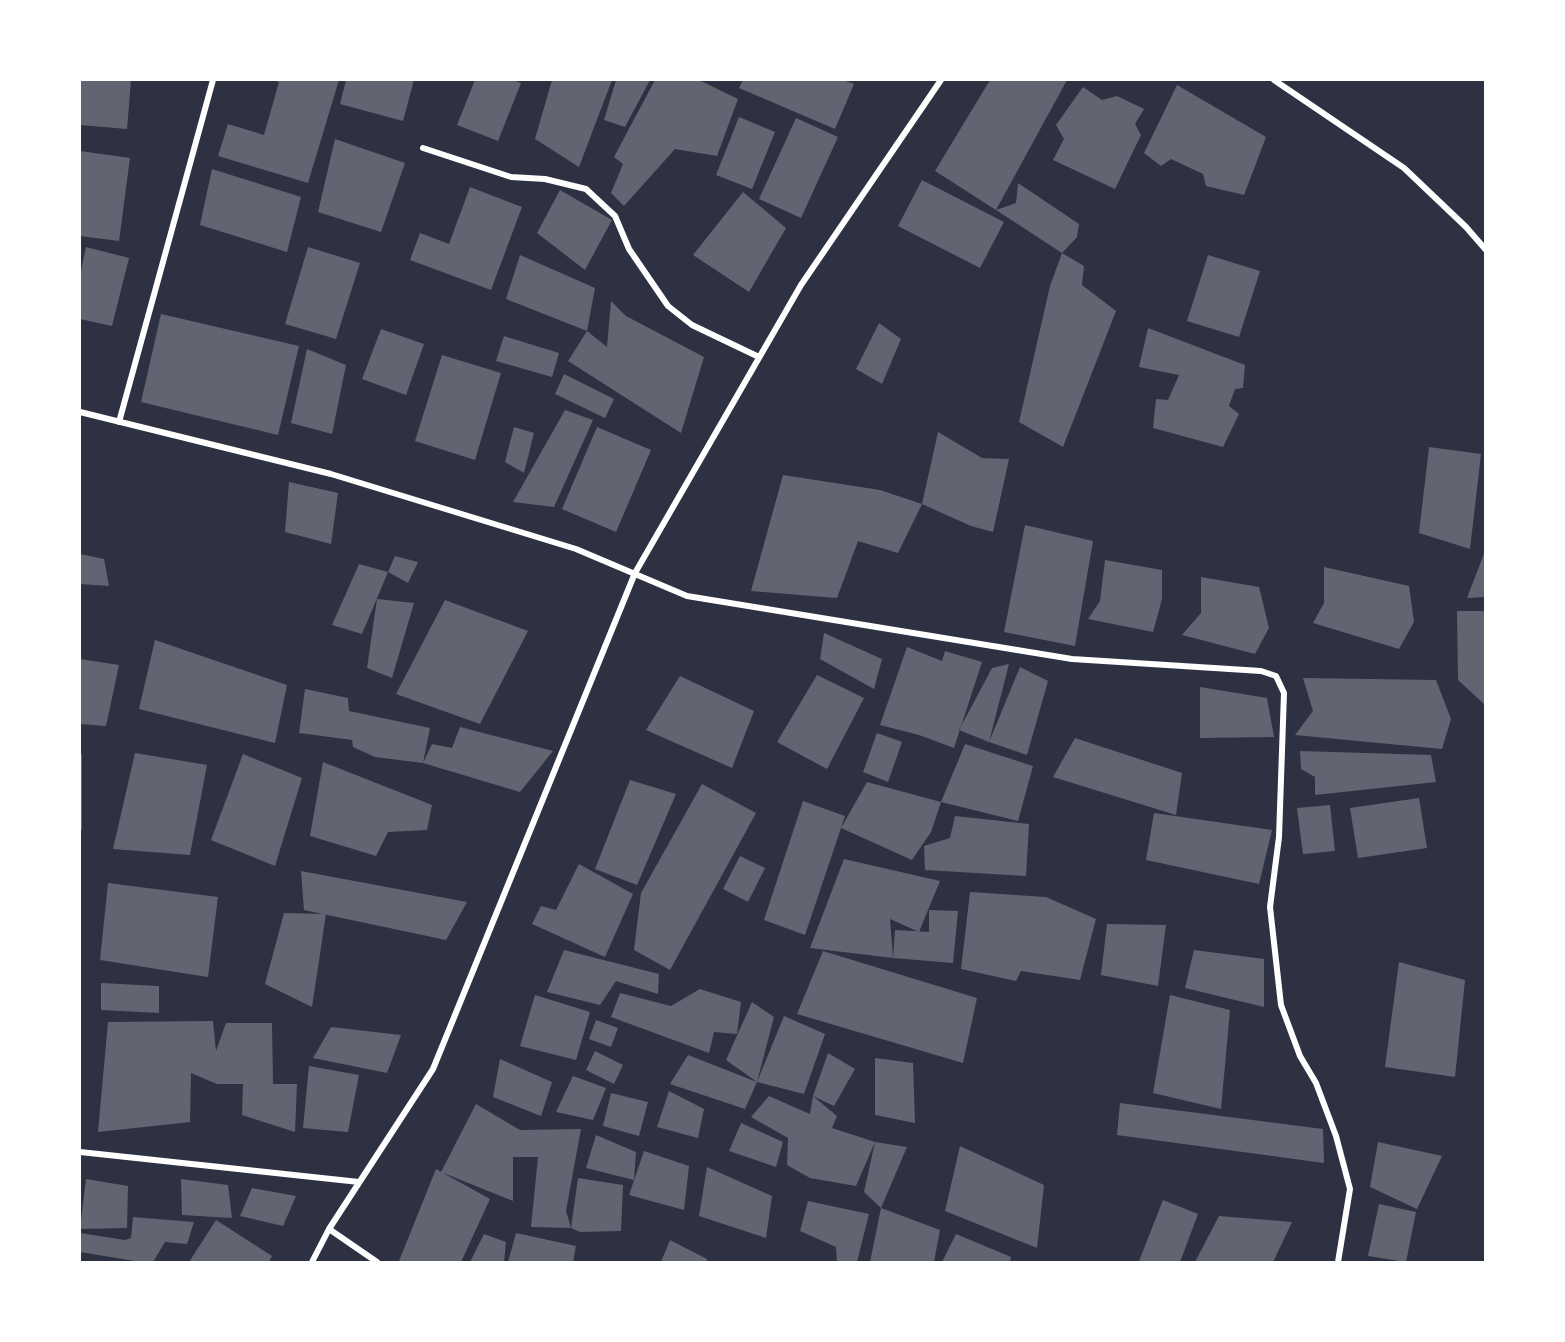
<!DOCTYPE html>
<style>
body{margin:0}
#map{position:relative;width:1565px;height:1342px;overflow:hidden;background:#2d3142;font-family:"Alegreya Sans",sans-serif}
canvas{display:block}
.frame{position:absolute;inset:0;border:81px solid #fff;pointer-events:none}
</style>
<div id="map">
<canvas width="1565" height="1342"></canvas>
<div class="frame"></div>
</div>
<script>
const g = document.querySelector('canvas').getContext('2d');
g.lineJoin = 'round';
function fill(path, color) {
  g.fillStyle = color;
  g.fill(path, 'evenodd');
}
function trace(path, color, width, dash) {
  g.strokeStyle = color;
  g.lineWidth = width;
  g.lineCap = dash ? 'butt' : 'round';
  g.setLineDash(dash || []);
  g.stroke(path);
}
const building = new Path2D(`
 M80 80H131L127 129 80 125Z
 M273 80H339L308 183 218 156 228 124 264 135 279 82Z
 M346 80H414L403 121 340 104Z
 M475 80H512L521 83 498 141 457 125Z
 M552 80H612L579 167 535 139Z
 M616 80H650L625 127 604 120Z
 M655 80H699L738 99 717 156 675 149 624 206 611 193 623 164 614 157Z
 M743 80H843L854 84 835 129 739 88Z
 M990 80H1067L996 210 935 171Z
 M1177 85 1266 137 1244 195 1206 186 1203 174 1171 159 1161 166 1144 153Z
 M1083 87 1102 100 1117 96 1144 109 1135 124 1141 135 1115 189 1053 160 1064 139 1056 125Z
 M739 117 775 132 752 189 716 175Z
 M796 118 838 137 801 218 759 199Z
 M335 139 405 163 381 232 318 212Z
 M80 151 130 158 119 241 80 236Z
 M212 169 301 197 287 252 200 225Z
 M922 180 1004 222 980 268 898 226Z
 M1018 183 1079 224 1077 237 1062 253 996 210 1016 203Z
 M470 187 522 207 491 290 410 260 420 233 449 244Z
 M560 190 612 220 585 270 537 233Z
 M743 192 786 228 749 292 693 255Z
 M86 247 129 258 112 326 80 319V275Z
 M308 247 360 263 336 339 285 324Z
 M1062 253 1084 266 1082 285 1116 311 1063 447 1019 422 1050 286Z
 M520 255 595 288 587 331 506 299Z
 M1208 255 1260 271 1239 337 1187 321Z
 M611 301 626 316 704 357 681 433 568 361 587 331 607 347Z
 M161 314 299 346 278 435 141 402Z
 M879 323 901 339 882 384 856 369Z
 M1148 328 1245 365 1243 388 1235 389 1229 406 1239 414 1223 447 1153 428 1156 399 1168 400 1179 375 1139 367Z
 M381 329 424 344 406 395 362 379Z
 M504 336 559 353 552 377 496 361Z
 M307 349 346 365 332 434 291 423Z
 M442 355 501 373 475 460 415 441Z
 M564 374 614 399 605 418 555 394Z
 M565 410 593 420 554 507 513 502Z
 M514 427 534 433 524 473 505 462Z
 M597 427 651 450 616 532 562 509Z
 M938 432 982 458 1009 459 993 532 971 526 922 504Z
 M1429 447 1481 454 1470 549 1419 533Z
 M783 475 880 490 922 504 898 553 858 541 837 598 751 591Z
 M289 482 338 493 331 544 285 532Z
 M1025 525 1093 541 1075 646 1004 632Z
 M1485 551V597L1467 598Z
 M80 554 104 559 109 586 80 584Z
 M395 556 418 562 408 583 388 572Z
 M1105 560 1162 570V599L1153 632 1088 619 1100 601Z
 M359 564 388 572 362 634 332 625Z
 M1324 567 1409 586 1414 622 1399 649 1313 623 1324 603Z
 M1201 577 1259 587 1269 628 1255 654 1182 635 1201 613Z
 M377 599 414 603 392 678 367 668Z
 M445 600 528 631 480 724 396 694Z
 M1457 611H1485V705L1458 680Z
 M824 633 882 659 874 689 820 659Z
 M155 640 287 685 275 743 139 709Z
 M907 647 942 661 945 651 982 662 954 748 919 735 880 725Z
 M80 659 119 665 106 726 80 724Z
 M1009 664 989 742 959 730 992 668Z
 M1020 667 1048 681 1027 755 989 742Z
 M817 675 864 698 827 769 777 742Z
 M680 676 754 711 732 768 646 730Z
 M1303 678 1436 680 1451 719 1442 749 1295 735 1313 711Z
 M1200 687 1267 698 1274 737 1200 738Z
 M305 689 348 698 349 711 430 728 423 763 375 757 353 747 352 740 299 733Z
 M460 727 553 751 520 792 423 763 432 744 452 748Z
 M877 733 902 742 888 782 863 772Z
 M1075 738 1182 773 1176 815 1053 777Z
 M965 744 1033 766 1018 821 941 802Z
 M1300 751 1431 755 1436 782 1315 795V777L1301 769Z
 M135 753 207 765 190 855 113 849Z
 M80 754H82V830H80Z
 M243 754 302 778 275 866 211 840Z
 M323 762 432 805 427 830 388 832 376 856 310 836Z
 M630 780 676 794 637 885 595 869Z
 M867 782 941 802 931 832 912 860 841 828Z
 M702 784 756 813 670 970 634 950 641 893Z
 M1419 798 1427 848 1358 858 1350 808Z
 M803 801 845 816 805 935 764 920Z
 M1330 805 1335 851 1303 854 1297 808Z
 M1154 813 1272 830 1259 884 1146 860Z
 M955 816 1029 824 1026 876 925 870 924 846 950 838Z
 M740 856 765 868 748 902 723 889Z
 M844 859 940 881 919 932 890 919 893 958 810 948Z
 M579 864 633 894 605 957 532 924 541 906 556 910Z
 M301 871 467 902 446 940 304 910Z
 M108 883 218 897 208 977 100 960Z
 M970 892 1046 897 1096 919 1080 980 1021 971 1016 981 961 969Z
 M929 910 958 911 953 963 893 958 895 930 929 932Z
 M284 913 326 914 312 1007 265 984Z
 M1107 924 1166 925 1158 986 1101 975Z
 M564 950 659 974 658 994 616 981 600 1005 547 992Z
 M1194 950 1264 959V1007L1185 988Z
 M823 951 977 998 963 1063 797 1014Z
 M1399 962 1465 980 1455 1077 1385 1067Z
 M101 983 159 986V1013L101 1010Z
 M700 989 741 1002 737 1034 714 1032 709 1053 611 1017 620 993 671 1006Z
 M535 995 590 1012 576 1060 520 1046Z
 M1170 995 1230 1010 1221 1109 1153 1093Z
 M752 1002 774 1017 757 1082 726 1060Z
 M784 1016 825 1034 804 1094 757 1082Z
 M596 1020 618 1028 611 1047 589 1039Z
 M213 1021 216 1051 226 1023H272L273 1084H297L295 1132 242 1115 243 1084H217L191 1073 190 1122 98 1132 108 1022Z
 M331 1027 401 1035 387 1073 313 1058Z
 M595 1051 623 1065 614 1084 586 1070Z
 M828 1053 855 1069 834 1106 813 1096Z
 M688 1055 757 1082 745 1109 670 1084Z
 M875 1058 913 1063 915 1123 875 1115Z
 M500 1059 552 1082 541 1116 493 1097Z
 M309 1066 359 1075 348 1132 303 1128Z
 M573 1076 606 1088 593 1120 556 1112Z
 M669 1091 704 1109 698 1138 657 1127Z
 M611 1093 648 1102 639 1136 603 1126Z
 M769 1096 810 1114 813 1096 837 1116 832 1128 875 1142 856 1186 810 1178 787 1165 788 1138 751 1117Z
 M1120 1103 1323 1129 1324 1163 1117 1135Z
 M476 1104 520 1130 581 1129 566 1211 571 1228 531 1227 538 1157H513V1201L441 1172Z
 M741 1123 783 1142 776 1167 729 1151Z
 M596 1135 636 1152 634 1180 586 1168Z
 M875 1142 907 1147 881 1208 864 1192Z
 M1378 1142 1442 1156 1417 1209 1370 1187Z
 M960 1146 1044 1185 1037 1248 945 1211Z
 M644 1151 689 1166 684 1210 629 1195Z
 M707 1167 772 1196 766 1238 699 1216Z
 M436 1169 490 1199 461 1262H403L399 1261Z
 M578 1178 623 1185 621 1231 580 1232 571 1228Z
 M86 1179 128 1186 127 1228 80 1229Z
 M181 1179 228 1185 232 1218 182 1215Z
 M252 1188 296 1196 283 1226 240 1216Z
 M1163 1200 1198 1214 1180 1262H1142L1139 1261Z
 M808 1201 869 1214 857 1262H837L836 1247 800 1231Z
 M1379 1204 1416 1212 1406 1262 1368 1256Z
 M881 1208 940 1230 934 1262H870Z
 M1219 1216 1292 1222 1273 1262H1195Z
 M133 1217 194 1222 187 1244 165 1242 153 1262H141L80 1252V1233L125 1240 131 1238Z
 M216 1220 272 1256 269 1262H189Z
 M516 1233 576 1246 573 1262H508Z
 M484 1234 506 1242 504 1262H470Z
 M956 1234 1011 1257 1010 1262H942Z
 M670 1240 707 1259V1262H661Z`);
const minor = new Path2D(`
 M1274 80 1404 168 1466 227 1486 250
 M423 148 511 177 545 179 586 189 615 216 629 249 668 306 692 325 759 357
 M80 412 331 474 576 549 687 596 1072 659 1261 671 1276 676 1284 693 1279 837 1270 907 1281 1005 1300 1056 1316 1083 1336 1136 1350 1189 1338 1262
 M119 422 213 80
 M80 1152 359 1182
 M329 1229 377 1262
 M312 1262 329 1229 433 1069 635 573 801 285 941 80`);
fill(building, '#626471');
trace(minor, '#fff', 6);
</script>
